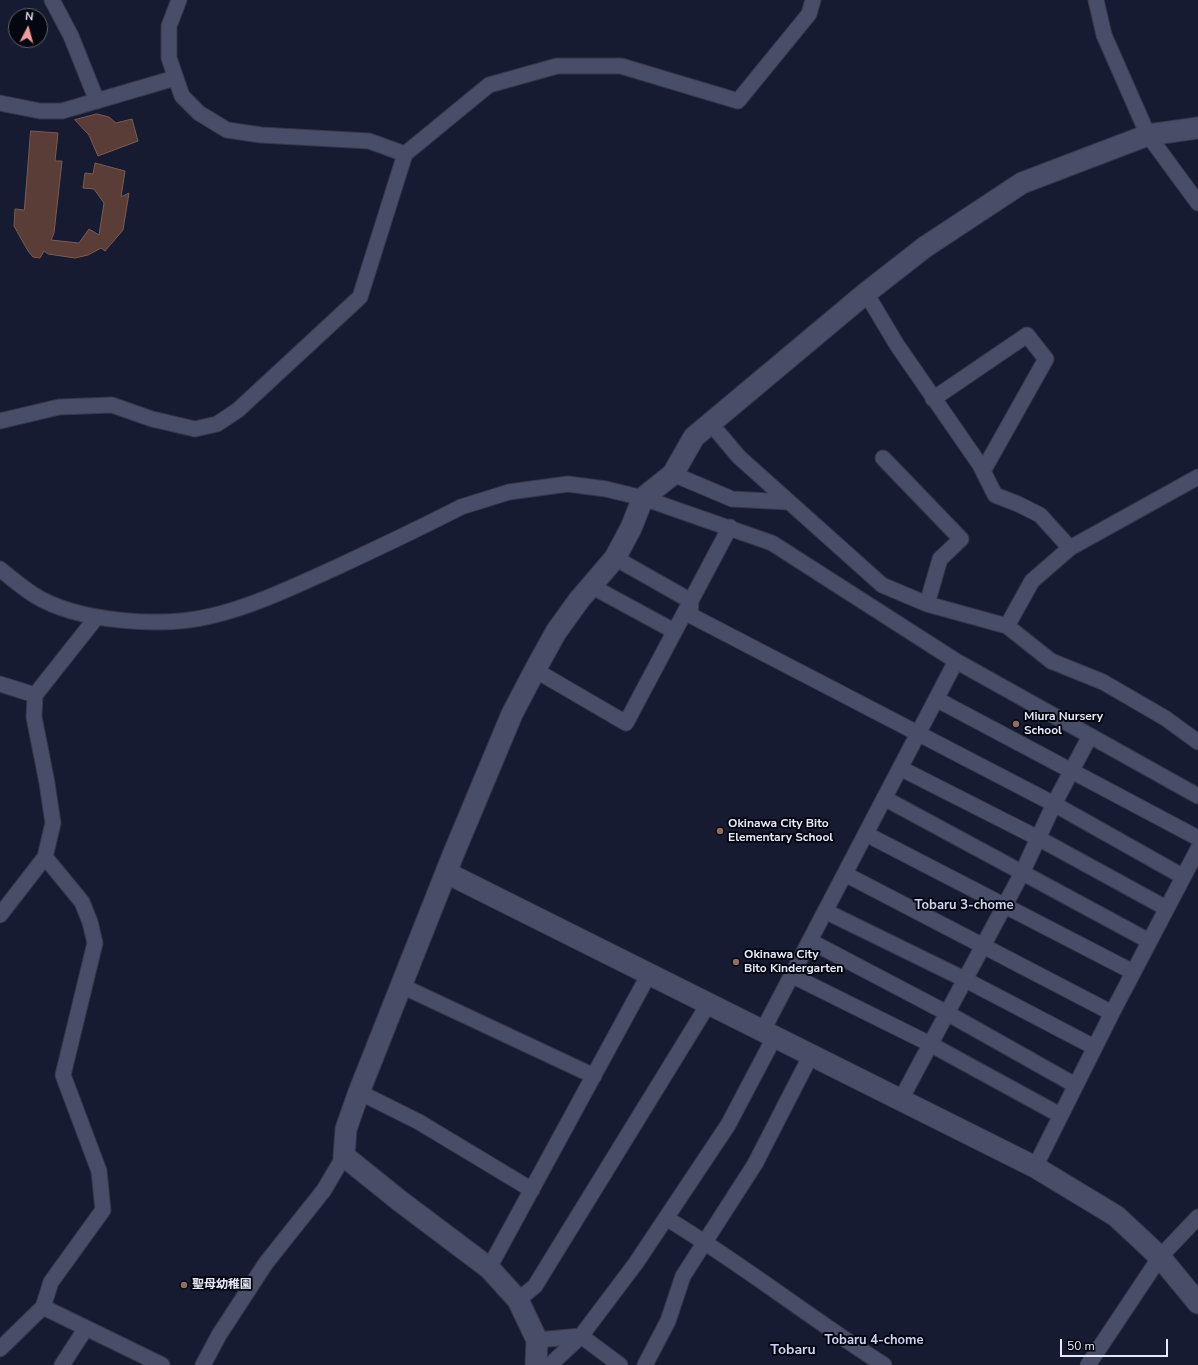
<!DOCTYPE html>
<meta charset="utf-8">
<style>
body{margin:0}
#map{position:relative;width:1198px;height:1365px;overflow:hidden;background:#171b31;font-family:"Nunito Sans",sans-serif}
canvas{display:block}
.north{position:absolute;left:8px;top:8px;width:40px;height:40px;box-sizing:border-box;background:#050710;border:1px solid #5e616d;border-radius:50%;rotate:6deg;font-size:11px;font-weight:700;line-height:16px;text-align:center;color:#e4e8f8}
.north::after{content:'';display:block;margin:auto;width:14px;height:18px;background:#f59b9c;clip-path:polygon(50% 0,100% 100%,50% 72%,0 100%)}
.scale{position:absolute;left:1060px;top:1339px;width:108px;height:18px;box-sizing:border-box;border:2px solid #e4e8f8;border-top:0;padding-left:5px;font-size:12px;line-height:14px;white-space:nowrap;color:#e4e8f8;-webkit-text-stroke:3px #050710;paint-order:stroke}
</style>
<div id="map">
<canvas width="1198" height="1365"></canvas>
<div class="north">N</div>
<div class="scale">50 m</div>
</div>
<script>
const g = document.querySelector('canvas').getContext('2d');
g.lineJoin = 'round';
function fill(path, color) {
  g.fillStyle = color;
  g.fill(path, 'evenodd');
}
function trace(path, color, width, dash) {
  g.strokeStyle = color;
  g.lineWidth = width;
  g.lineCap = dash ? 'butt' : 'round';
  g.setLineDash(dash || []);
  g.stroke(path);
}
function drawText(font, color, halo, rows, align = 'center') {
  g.font = font + ' "Nunito Sans","Noto Sans JP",sans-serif';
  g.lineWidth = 4;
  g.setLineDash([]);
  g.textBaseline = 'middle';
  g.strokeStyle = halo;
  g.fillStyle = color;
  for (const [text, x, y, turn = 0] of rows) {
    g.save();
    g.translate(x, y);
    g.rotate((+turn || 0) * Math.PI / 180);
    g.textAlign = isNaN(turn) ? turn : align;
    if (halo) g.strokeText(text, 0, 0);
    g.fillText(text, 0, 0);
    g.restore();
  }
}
const building = new Path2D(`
 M97 114 109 117 116 123 132 119 138 141 98 156 89 135 75 120Z
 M31 131 58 133 55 161H62L54 233 51 240 79 243 89 229 99 235 104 203 94 189 83 188 85 173 93 174 95 163 125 171 121 197 129 193 123 230 105 251 101 248 88 255 75 258 48 254 44 251 40 258 33 257 28 251 14 226 15 209 24 210Z`);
const street = new Path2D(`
 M52 0 71 36 97 101
 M179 0 169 26V58L182 96 199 113 227 130 261 135 369 141 405 154
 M1096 0 1104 35 1148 135 1198 203
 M0 103 40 111H62L175 78
 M866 293 897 345 980 465 995 495 1018 504 1040 515 1070 548
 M933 399 1027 335 1046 359 983 471
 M0 421 59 407 112 405 152 419 195 429 217 424 238 410 360 297 405 154 489 85 557 66H621L738 101 809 14 813 0
 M711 424 739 457 882 585 927 604 1007 626 1051 661 1103 682 1165 718 1198 742
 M883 458 961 539 940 559 927 604
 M673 474 732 499 788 502
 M615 558 691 601 690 615 1054 804 1182 876
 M0 569C11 578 22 587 34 595 77 622 162 628 211 616 254 606 295 586 335 568 378 548 420 528 461 507L509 492 568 484 606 489 643 498 772 543 956 661 1198 796
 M591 586 674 631
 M1007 626 1032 581 1070 548 1198 477
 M535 670 626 723 730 527
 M0 684 35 695
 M936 699 1198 838
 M900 768 1038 838 1166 908
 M884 798 1149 941
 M866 834 1133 972
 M845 874 1112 1013
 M825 911 964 979 1094 1047
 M0 915 45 857 53 823 47 783 34 717 35 695 96 618
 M810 941 947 1013 1075 1085
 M791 975 930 1044 1060 1115
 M402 986 594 1076
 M763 1030 956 661
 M359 1092 419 1122 532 1190
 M900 1101 1022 873 1054 804 1090 736
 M1035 1167 1112 1013 1198 849
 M666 1218C741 1263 810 1318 884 1365
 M489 1268 649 974
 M518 1300 535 1286 709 1003
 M43 1307 162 1365
 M537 1340 581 1336 636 1263 728 1125 775 1036
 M0 1349 43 1307 51 1282 103 1210 99 1171 63 1075 95 943 90 922 82 902 45 857
 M62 1365 86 1328
 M203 1365 219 1335 266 1263 324 1190 344 1156
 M550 1365 581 1336 620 1365
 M645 1365 668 1321 683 1276 755 1164 811 1055
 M1088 1365 1160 1257 1198 1217`);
const secondary = new Path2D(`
 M447 873 1035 1167 1116 1216 1160 1257 1198 1303
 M536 1365 537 1340 518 1300 489 1268 400 1201 344 1156 346 1129 359 1092 453 855 512 714 535 670 556 632 579 600 615 558 631 528 643 498 673 474 694 437 866 293 925 247 1022 183 1148 135 1198 128`);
const markers = [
 [1016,724,4,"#8d6e63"],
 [720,831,4,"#8d6e63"],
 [736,962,4,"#8d6e63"],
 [184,1285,4,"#8d6e63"]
];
const poiNames = [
 ["Miura Nursery",1024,717],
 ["School",1024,731],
 ["Okinawa City Bito",728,824],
 ["Elementary School",728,838],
 ["Okinawa City",744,955],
 ["Bito Kindergarten",744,969],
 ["聖母幼稚園",192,1285]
];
const neighbourhoodNames = [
 ["Tobaru 3-chome",964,906],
 ["Tobaru 4-chome",874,1341]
];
const quarterNames = [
 ["Tobaru",793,1351]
];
fill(building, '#5a3d37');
trace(building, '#7a5b54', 1);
trace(street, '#353749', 17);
trace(secondary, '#353749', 23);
trace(street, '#494e68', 15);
trace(secondary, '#494e68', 21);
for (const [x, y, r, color] of markers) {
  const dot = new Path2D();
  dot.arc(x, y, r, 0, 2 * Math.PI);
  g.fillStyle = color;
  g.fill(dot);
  trace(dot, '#050710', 1.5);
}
drawText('bold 12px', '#e4e8f8', '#050710', poiNames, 'left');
drawText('bold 13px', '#cbd2f1', '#050710', neighbourhoodNames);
drawText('bold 14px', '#cbd2f1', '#050710', quarterNames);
</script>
